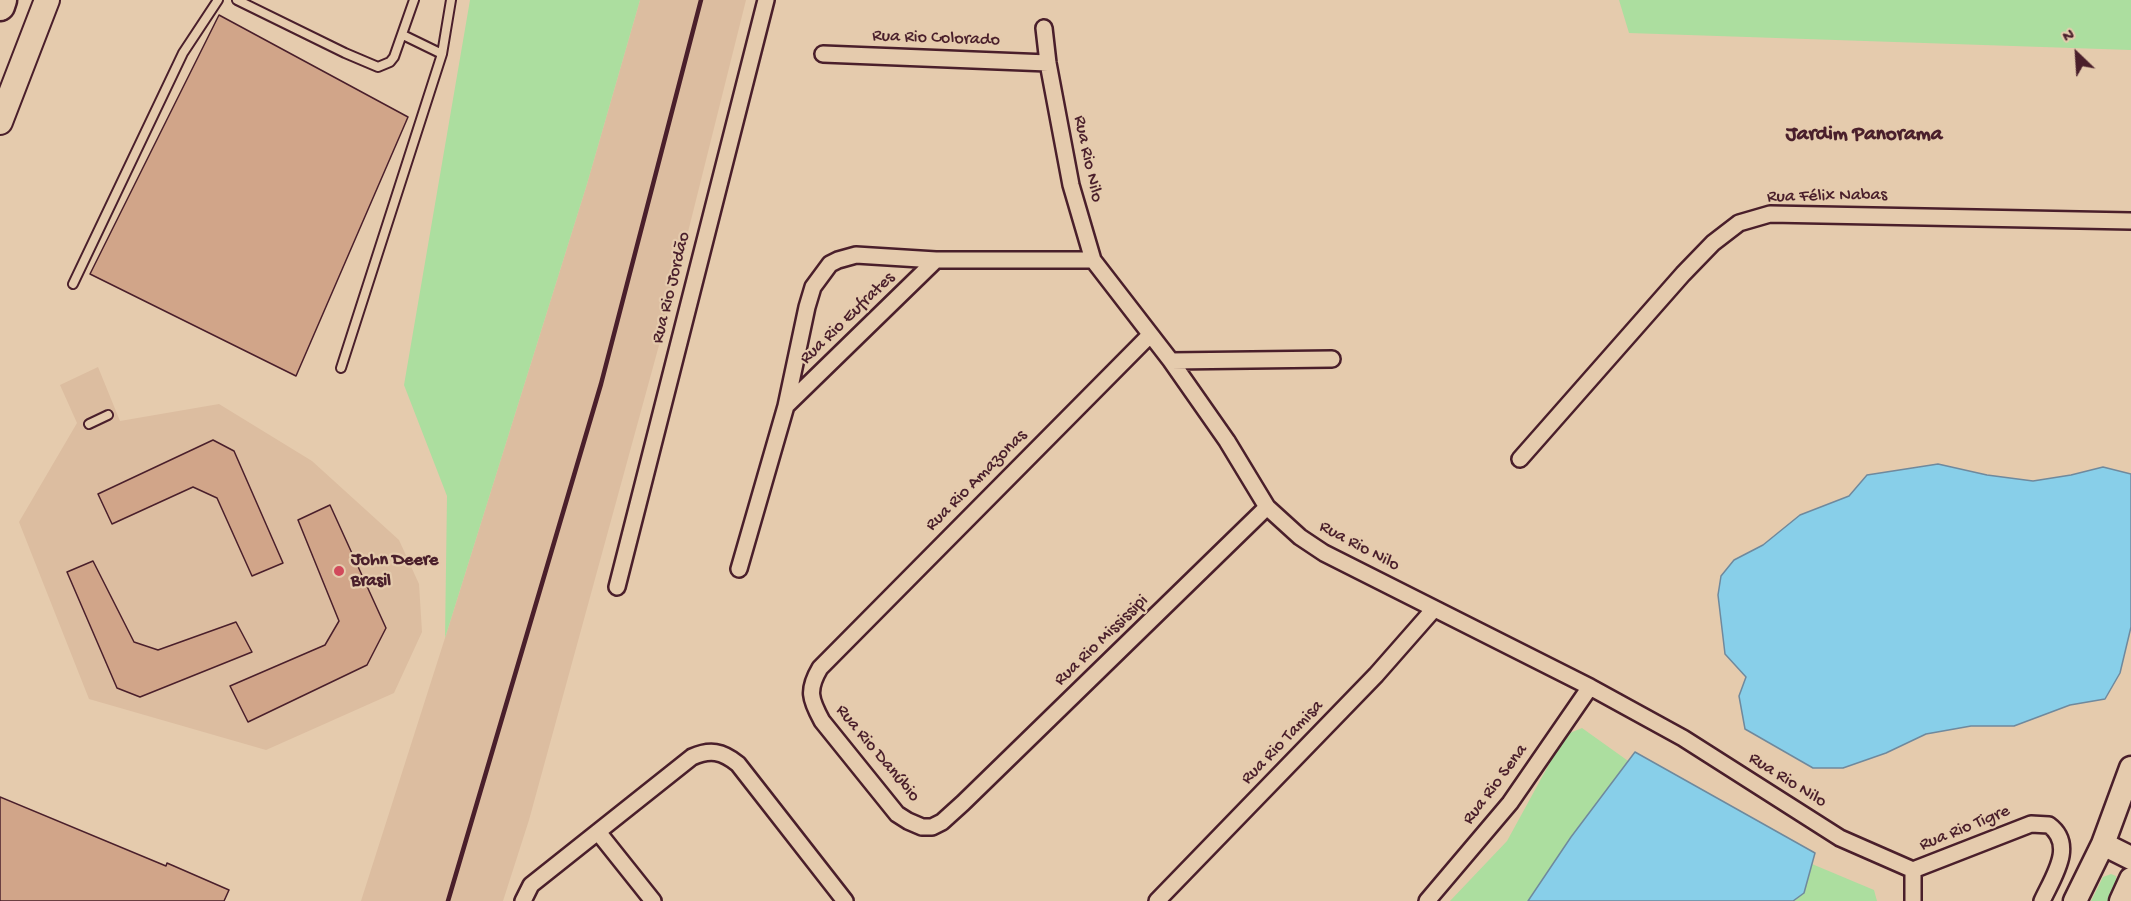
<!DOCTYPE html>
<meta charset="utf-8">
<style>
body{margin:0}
#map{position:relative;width:2131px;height:901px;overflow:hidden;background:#e5cbad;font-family:"Gochi Hand",sans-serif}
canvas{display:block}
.north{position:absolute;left:2047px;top:24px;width:60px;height:60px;-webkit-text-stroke:4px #e5cbad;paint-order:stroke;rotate:335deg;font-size:16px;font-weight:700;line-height:24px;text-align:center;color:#4a1f2b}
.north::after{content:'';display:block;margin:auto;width:21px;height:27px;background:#4a1f2b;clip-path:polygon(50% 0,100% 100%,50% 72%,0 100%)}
</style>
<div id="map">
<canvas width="2131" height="901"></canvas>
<div class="north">N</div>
</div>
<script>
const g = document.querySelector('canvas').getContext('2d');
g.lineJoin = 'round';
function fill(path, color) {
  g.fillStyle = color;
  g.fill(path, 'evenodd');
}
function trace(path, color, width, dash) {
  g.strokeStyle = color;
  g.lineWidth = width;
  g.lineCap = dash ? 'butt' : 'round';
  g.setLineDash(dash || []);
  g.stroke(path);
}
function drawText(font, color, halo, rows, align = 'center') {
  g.font = font + ' "Gochi Hand",sans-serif';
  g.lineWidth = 4.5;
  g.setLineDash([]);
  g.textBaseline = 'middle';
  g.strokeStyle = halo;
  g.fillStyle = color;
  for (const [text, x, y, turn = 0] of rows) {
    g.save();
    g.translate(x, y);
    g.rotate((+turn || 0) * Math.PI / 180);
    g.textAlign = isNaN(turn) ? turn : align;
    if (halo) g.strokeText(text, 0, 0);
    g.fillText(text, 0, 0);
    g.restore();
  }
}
const built = new Path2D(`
 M640 0H746L667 316 529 820 503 901H361L445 638 587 184Z
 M98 367 120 421 219 404 312 461 399 540 419 584 422 632 394 693 266 750 89 699 19 522 77 423 60 385Z`);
const green = new Path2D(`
 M470 0H640L587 184 445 638 447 496 404 385Z
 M1619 0H2131V50L1629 33Z
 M1582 728 1631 763 1560 901H1450L1507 841 1565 735Z
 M1812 864 1874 890 1877 901H1775Z
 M2111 874 2116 876 2118 884 2111 901H2091L2103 877Z`);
const water = new Path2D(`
 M1938 464 1987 475 2033 481 2071 475 2103 467 2131 474V627L2120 673 2105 699 2070 705 2014 726H1971L1926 734 1886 753 1843 768H1813L1745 729 1739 696 1746 677 1725 654 1718 595 1721 576 1734 560 1763 545 1800 515 1849 496 1867 475Z
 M1635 752 1815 853 1804 893 1793 901H1528L1571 837Z`);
const building = new Path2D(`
 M219 15 408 117 296 376 90 274Z
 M213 440 234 451 283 563 252 576 217 498 193 487 112 524 98 494Z
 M330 505 386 628 367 665 248 722 230 686 325 645 339 621 298 520Z
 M93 561 134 642 158 650 236 622 252 652 140 697 117 688 67 572Z
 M0 797 166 866 167 863 229 890 224 901H0Z`);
const service = new Path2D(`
 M237 0 345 53 378 67 390 62 394 57 414 0
 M403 35 442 54
 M73 284 183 53 218 0
 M341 368 442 54 451 0
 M89 424 108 415`);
const minor = new Path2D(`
 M1044 28 1048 63 1071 185 1093 260 1171 361 1227 441 1267 507 1300 537 1324 553 1590 687 1683 738 1840 838 1913 870
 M823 54 1048 63
 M1150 335 820 668C807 690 810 699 822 721L897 814 908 821 922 827H932L942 822 963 803 1267 507
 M1171 361 1332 359
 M786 406 936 260
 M1520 459 1683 274 1713 243 1739 223 1770 214 2131 221
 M739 569 786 406 807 307 813 287 830 264 838 260 856 255 936 260H1093
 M617 587 766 0
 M598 832 653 901
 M1913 870 2031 824 2049 825C2076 845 2053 877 2042 901
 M523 901 531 885 692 757C710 749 722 751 738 764L845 901
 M1157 901 1376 675 1434 609
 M1427 901 1510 803 1590 687
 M1913 901V870`);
const secondary = new Path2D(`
 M2103 844 2131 858
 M2075 901 2103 844 2131 768
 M2121 901 2131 879`);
const primary = new Path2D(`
 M0 122 47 0`);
const motorway = new Path2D(`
 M0 6 2 0`);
const rail = new Path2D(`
 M448 901 601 384 701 0`);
const markers = [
 [339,571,6,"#d1495b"]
];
const streetNames = [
 ["Rua Rio Colorado",936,39,2],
 ["Rua Rio Nilo",1087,159,78],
 ["Rua Félix Nabas",1827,197,-1],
 ["Rua Rio Jordão",672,288,-76],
 ["Rua Rio Eufrates",848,319,-44],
 ["Rua Rio Amazonas",977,481,-45],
 ["Rua Rio Nilo",1359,547,28],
 ["Rua Rio Mississipi",1102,641,-44],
 ["Rua Rio Tamisa",1283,743,-46],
 ["Rua Rio Danúbio",877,754,50],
 ["Rua Rio Nilo",1787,781,32],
 ["Rua Rio Sena",1496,785,-53],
 ["Rua Rio Tigre",1965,829,-22]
];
const poiNames = [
 ["John Deere",351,561],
 ["Brasil",351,582]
];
const quarterNames = [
 ["Jardim Panorama",1864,136]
];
fill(built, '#dcbda0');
fill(green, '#acde9f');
fill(water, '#88cfe9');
trace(water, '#6f899d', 1.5);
fill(building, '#d1a589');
trace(building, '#4a1f2b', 1.5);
trace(service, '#4a1f2b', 12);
trace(minor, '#4a1f2b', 20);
trace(secondary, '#4a1f2b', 27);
trace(primary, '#4a1f2b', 28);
trace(motorway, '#4a1f2b', 33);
trace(service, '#e5cbad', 8);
trace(minor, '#e5cbad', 15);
trace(secondary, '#e5cbad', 22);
trace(primary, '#e5cbad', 24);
trace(motorway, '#e5cbad', 28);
trace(rail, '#4a1f2b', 4.5);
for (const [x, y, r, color] of markers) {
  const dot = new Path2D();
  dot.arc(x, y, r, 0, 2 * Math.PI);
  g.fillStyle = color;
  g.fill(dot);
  trace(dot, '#e5cbad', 2);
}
drawText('18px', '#4a1f2b', '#e5cbad', streetNames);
drawText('bold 18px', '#4a1f2b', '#e5cbad', poiNames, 'left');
drawText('bold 21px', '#4a1f2b', '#e5cbad', quarterNames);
</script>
